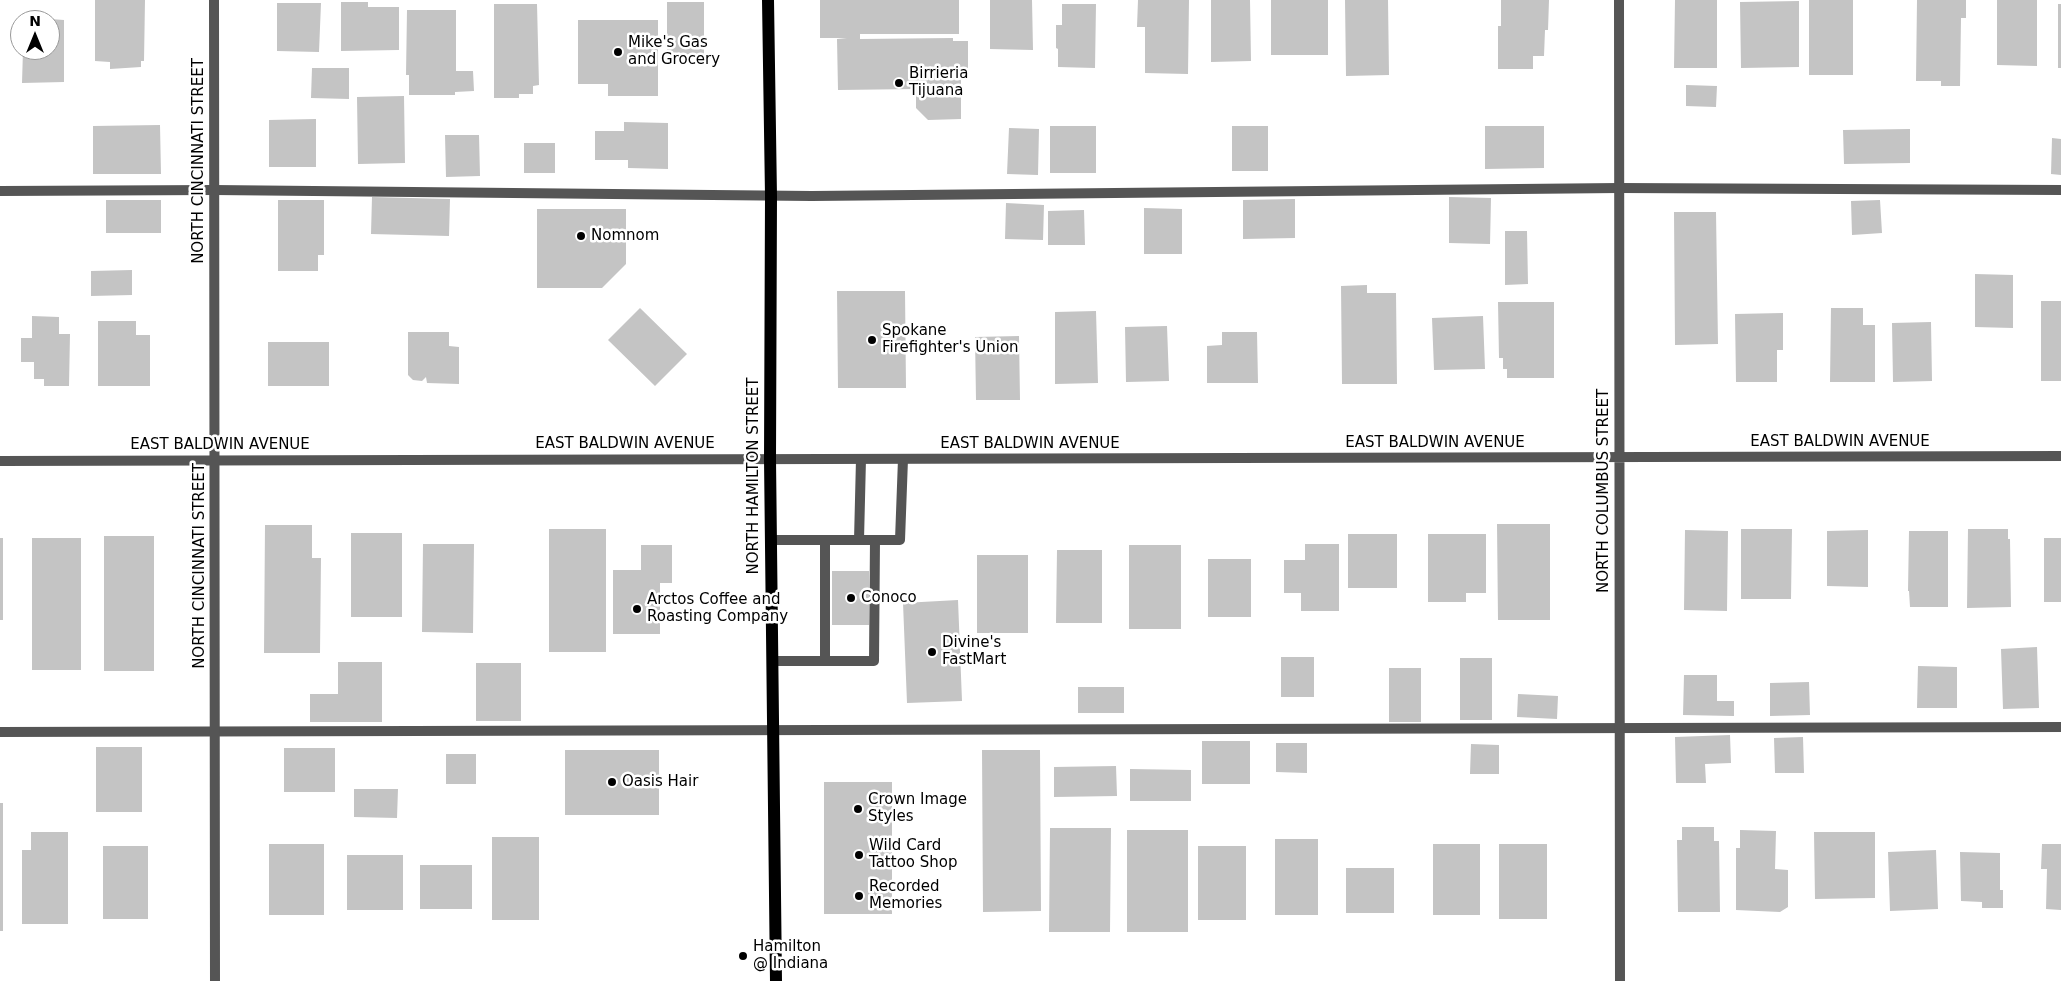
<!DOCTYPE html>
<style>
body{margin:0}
#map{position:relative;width:2061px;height:981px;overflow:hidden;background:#fff;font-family:"DejaVu Sans",sans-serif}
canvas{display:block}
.north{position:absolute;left:10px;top:10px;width:50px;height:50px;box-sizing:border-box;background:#fff;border:1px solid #999;border-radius:50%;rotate:0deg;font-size:14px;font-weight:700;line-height:20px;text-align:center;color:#000}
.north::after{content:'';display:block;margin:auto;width:18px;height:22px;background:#000;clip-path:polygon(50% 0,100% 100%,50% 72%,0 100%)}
</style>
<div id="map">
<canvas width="2061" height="981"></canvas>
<div class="north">N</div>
</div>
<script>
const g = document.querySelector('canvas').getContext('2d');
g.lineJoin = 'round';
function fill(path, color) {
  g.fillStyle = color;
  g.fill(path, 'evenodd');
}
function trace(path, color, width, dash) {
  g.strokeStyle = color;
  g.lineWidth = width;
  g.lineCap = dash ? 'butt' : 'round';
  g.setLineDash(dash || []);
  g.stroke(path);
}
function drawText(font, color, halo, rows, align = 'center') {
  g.font = font + ' "DejaVu Sans",sans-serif';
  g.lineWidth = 5;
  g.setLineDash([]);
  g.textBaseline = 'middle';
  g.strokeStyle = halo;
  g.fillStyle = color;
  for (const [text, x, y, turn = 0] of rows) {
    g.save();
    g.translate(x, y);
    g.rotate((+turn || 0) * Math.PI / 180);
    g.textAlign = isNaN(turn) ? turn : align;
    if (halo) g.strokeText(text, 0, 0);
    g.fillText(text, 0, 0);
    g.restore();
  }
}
const building = new Path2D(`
 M95 0H145L144 61H141V67L110 69V62L95 61Z
 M820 0H959V34H860V39L953 38V41H968V78H961V119L928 120 916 108V89L838 90 837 39 847 38H820Z
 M990 0H1032L1033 50 990 49Z
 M1138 0H1189L1188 74 1145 73V27H1137Z
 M1211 0H1250L1251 61 1211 62Z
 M1271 0H1328V55H1271Z
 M1345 0H1388L1389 75 1346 76Z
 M1501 0H1549L1548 30H1545L1544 56H1533V69H1498V26H1501Z
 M1675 0H1717V68H1674Z
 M1809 0H1853V75H1809Z
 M1917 0H1966V18H1961L1960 86H1941V81H1916Z
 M1997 0H2037V66L1997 65Z
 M1799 1V67L1741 68 1740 2Z
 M341 2H368V7H399V50L341 51Z
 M667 2H704V57H667Z
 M277 3H321L319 52 277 51Z
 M494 4H537L539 85 533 86V94H519V98H494Z
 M1062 4H1096L1095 68 1058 67V49L1056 48V25H1062Z
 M2058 4H2061V68H2058Z
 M407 10H456V71H473L474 91 455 92V95H409V75H406Z
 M50 19 64 20V82L22 83 23 50H50Z
 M578 20H658V96H608V84H578Z
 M312 68H349V99L311 98Z
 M1686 85 1717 86 1716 107 1686 106Z
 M404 96 405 163 358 164 357 97Z
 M316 119V167H269V120Z
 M624 122 668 123V169L628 168V160H595V131H624Z
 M160 125 161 174H93V126Z
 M1050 126H1096V173H1050Z
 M1232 126H1268V171H1232Z
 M1485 126H1544V168L1485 169Z
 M1009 128 1039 129 1038 175 1007 174Z
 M1910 129V163L1844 164 1843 130Z
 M445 135H479L480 176 446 177Z
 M2052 138 2061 139V175L2051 174Z
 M524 143H555V173H524Z
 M372 197 450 199 449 236 371 234Z
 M1449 197 1491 198 1490 244 1449 243Z
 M1295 199V238L1243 239V200Z
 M106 200H161V233H106Z
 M278 200H324V255H318V271H278Z
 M1880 200 1882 233 1852 235 1851 201Z
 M1006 203 1044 205 1043 240 1005 239Z
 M1144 208 1182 209V254H1144Z
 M537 209H626V264L602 288H537Z
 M1084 210 1085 245H1048V211Z
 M1674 212H1716L1718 344 1675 345Z
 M1505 231H1527L1528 284 1505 285Z
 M132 270V295L91 296V271Z
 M1975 274 2013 275V328L1975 327Z
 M1367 285V293H1396L1397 384H1342L1341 286Z
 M837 291H905L906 388H838Z
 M2041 301H2061V381H2041Z
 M1498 302H1554V378H1507V369H1503V358H1499Z
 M640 308 687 354 655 386 608 340Z
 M1831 308H1863V325H1875V382H1830Z
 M1096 311 1098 383 1055 384V312Z
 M1783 313V350H1777V382H1736L1735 314Z
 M32 316 59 317V334H70L69 386H44V379H34V362H21V338H32Z
 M1483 316 1485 369 1434 370 1432 318Z
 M98 321H136V335H150V386H98Z
 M1931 322 1932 381 1893 382 1892 323Z
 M1167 326 1169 381 1126 382 1125 327Z
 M408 332H449V346L459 347V384L427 383 426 377 422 381 413 380 408 375Z
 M1222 332H1257L1258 383H1207V346L1222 345Z
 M1019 336 1020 400H976L975 337Z
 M268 342H329V386H268Z
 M1497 524H1550V620H1498Z
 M265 525H312V558H321L320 653H264Z
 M549 529H606V652H549Z
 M1741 529H1792L1791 599H1741Z
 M1968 529H2008V539H2010L2011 607 1967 608Z
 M1685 530 1728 531 1727 611 1684 610Z
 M1868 530V587L1827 586V531Z
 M1909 531H1948V607H1910L1909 591H1908Z
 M351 533H402V617H351Z
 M1348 534H1397V588H1348Z
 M1428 534H1486V593H1466V602H1428Z
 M104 536H154V671H104Z
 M0 538H3V620H0Z
 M32 538H81V670H32Z
 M2044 538H2061V602H2044Z
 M423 544H474L473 633 422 632Z
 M1305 544H1339V611H1301V593H1284V560H1305Z
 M641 545H672V583H660V634H613V570H641Z
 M1129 545H1181V629H1129Z
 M1057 550H1102V623H1056Z
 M977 555H1028V633H977Z
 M1208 559H1251V617H1208Z
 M832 571H869V625H832Z
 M958 600 962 701 907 703 903 603Z
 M2037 647 2039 708 2003 709 2001 649Z
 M1281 657H1314V697H1281Z
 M1460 658H1492V720H1460Z
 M338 662H382V722H310V694H338Z
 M476 663H521V721H476Z
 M1918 666 1957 667V708H1917Z
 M1389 668H1421V722H1389Z
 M1684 675H1717V701H1734V716L1683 715Z
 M1809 682 1810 715 1770 716V683Z
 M1078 687H1124V713H1078Z
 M1518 694 1558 696 1557 719 1517 717Z
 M1730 735 1731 763 1705 764 1706 783H1676L1675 737Z
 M1803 737 1804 773H1775L1774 738Z
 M1202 741H1250V784H1202Z
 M1276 743H1307V773L1276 772Z
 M1471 744 1499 745V774H1470Z
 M96 747H142V812H96Z
 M284 748H335V792H284Z
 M565 750H659V815H565Z
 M982 750H1040L1041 911 983 912Z
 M446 754H476V784H446Z
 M1116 766 1117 796 1054 797V767Z
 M1130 769 1191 770V801H1130Z
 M824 782H892V914H824Z
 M354 789H398L397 818 354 817Z
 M0 803H3V931H0Z
 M1682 827H1714V841H1719L1720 912H1678L1677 840H1682Z
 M1050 828H1111L1110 932H1049Z
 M1127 830H1188V932H1127Z
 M1740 830 1776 831 1775 869 1788 870V907L1780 912 1736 910V848H1740Z
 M31 832H68V924H22V850H31Z
 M1814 832H1875V898L1815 899Z
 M492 837H539V920H492Z
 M1275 839H1318V915H1275Z
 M269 844H324V915H269Z
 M1433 844H1480V915H1433Z
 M1499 844H1547V919H1499Z
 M2042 844H2061V910L2046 909 2047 869H2041Z
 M103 846H148V919H103Z
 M1198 846H1246V920H1198Z
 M1936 850 1938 909 1890 911 1888 852Z
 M1960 852 2000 853V890H2003V908H1982V902L1961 901Z
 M347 855H403V910H347Z
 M420 865H472V909H420Z
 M1346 868H1394V913H1346Z`);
const service = new Path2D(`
 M0 191 214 190 812 196 1619 188 2061 190
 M771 540H825V661H772
 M825 540H875L874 661H825
 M859 540 861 459
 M875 540H900L903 459
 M0 732 2061 727`);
const minor = new Path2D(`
 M214 0 215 981
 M1619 0 1620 981
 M0 461 2061 456`);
const primary = new Path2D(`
 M768 0 771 196 770 459 776 981`);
const markers = [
 [618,52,5,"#000"],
 [899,83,5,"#000"],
 [581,236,5,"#000"],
 [872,340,5,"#000"],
 [851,598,5,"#000"],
 [637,609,5,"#000"],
 [932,652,5,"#000"],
 [612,782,5,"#000"],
 [858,809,5,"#000"],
 [859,855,5,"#000"],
 [859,896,5,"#000"],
 [743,956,5,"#000"]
];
const poiNames = [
 ["Mike's Gas",628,43],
 ["and Grocery",628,60],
 ["Birrieria",909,74],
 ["Tijuana",909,91],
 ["Nomnom",591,236],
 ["Spokane",882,331],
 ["Firefighter's Union",882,348],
 ["Conoco",861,598],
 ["Arctos Coffee and",647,600],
 ["Roasting Company",647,617],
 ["Divine's",942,643],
 ["FastMart",942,660],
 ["Oasis Hair",622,782],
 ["Crown Image",868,800],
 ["Styles",868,817],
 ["Wild Card",869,846],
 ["Tattoo Shop",869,863],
 ["Recorded",869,887],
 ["Memories",869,904],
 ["Hamilton",753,947],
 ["@ Indiana",753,964]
];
const streetNames = [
 ["NORTH CINCINNATI STREET",199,161,-90],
 ["EAST BALDWIN AVENUE",1840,442],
 ["EAST BALDWIN AVENUE",1435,443],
 ["EAST BALDWIN AVENUE",625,444],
 ["EAST BALDWIN AVENUE",1030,444],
 ["EAST BALDWIN AVENUE",220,445],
 ["NORTH HAMILTON STREET",754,476,-90],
 ["NORTH COLUMBUS STREET",1604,491,-90],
 ["NORTH CINCINNATI STREET",200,566,-90]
];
fill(building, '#c4c4c4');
trace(service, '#555', 10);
trace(minor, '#555', 10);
trace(primary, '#000', 12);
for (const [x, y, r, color] of markers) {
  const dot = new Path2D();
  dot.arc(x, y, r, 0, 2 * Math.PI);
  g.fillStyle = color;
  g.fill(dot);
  trace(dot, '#fff', 2);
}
drawText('15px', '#000', '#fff', poiNames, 'left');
drawText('15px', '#000', '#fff', streetNames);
</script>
